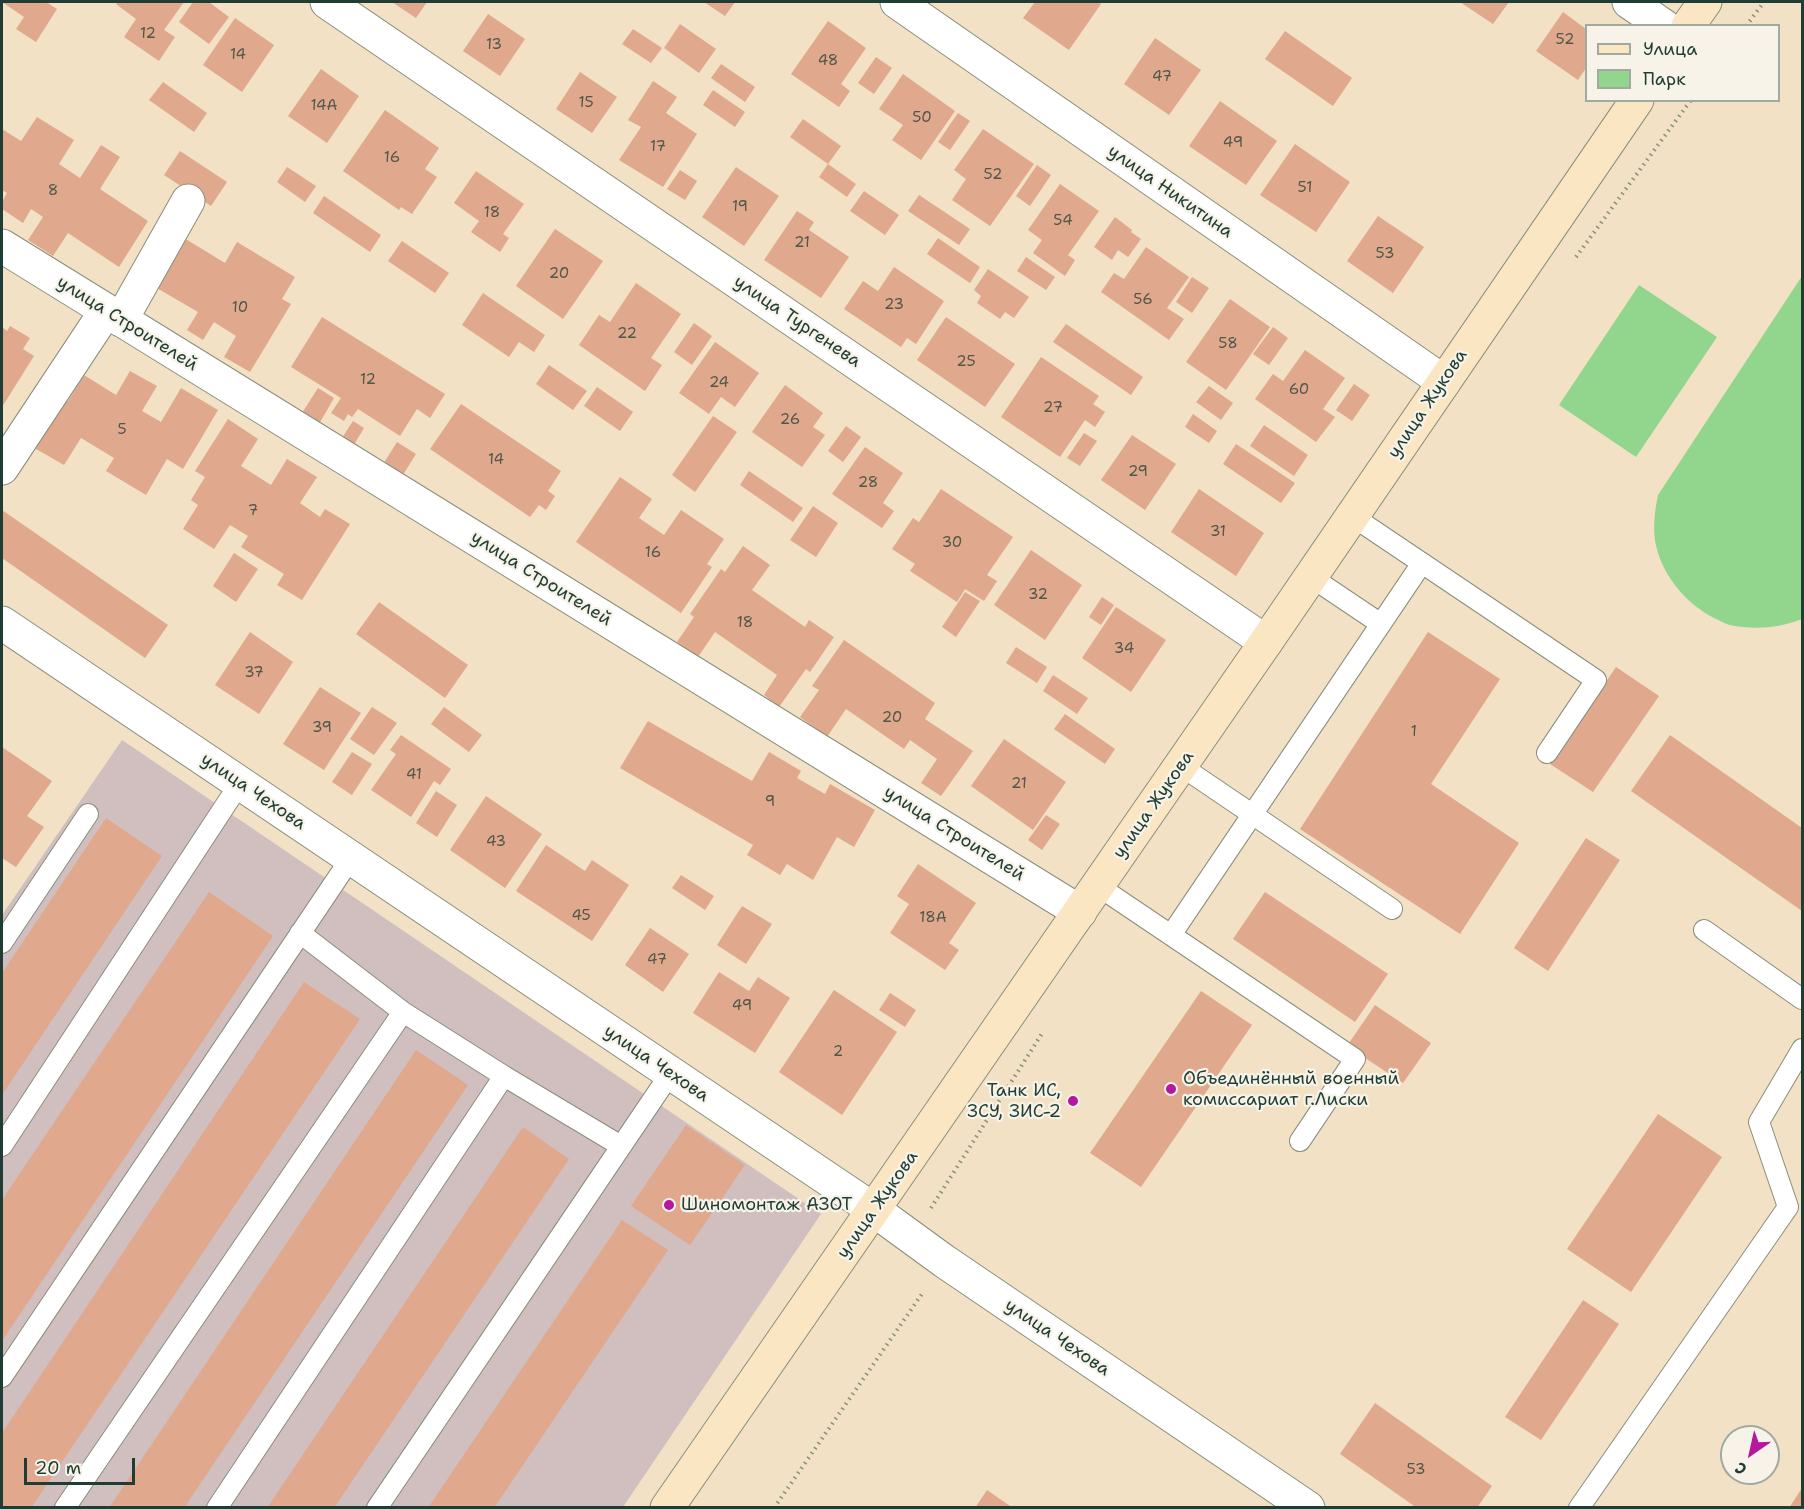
<!DOCTYPE html>
<meta charset="utf-8">
<style>
body{margin:0}
#map{position:relative;width:1804px;height:1509px;overflow:hidden;background:#f2e1c5;font-family:"Shantell Sans",sans-serif}
canvas{display:block}
.frame{position:absolute;inset:0;border:3px solid #1f3d34;pointer-events:none}
.legend{position:absolute;left:1585px;top:24px;width:195px;height:78px;box-sizing:border-box;background:#f7f3e8;border:2px solid #a1aaa0;margin:0;padding:8px 10px;list-style:none;font-size:18px;color:#1f3d34}
.legend li{display:flex;align-items:center;gap:12px;height:30px}
.legend b{width:30px;border:2px solid #a1aaa0}
.north{position:absolute;left:1720px;top:1425px;width:60px;height:60px;box-sizing:border-box;background:#f7f3e8;border:2px solid #a1aaa0;border-radius:50%;rotate:214deg;font-size:16px;font-weight:700;line-height:24px;text-align:center;color:#1f3d34}
.north::after{content:'';display:block;margin:auto;width:21px;height:27px;background:#b5179e;clip-path:polygon(50% 0,100% 100%,50% 72%,0 100%)}
.scale{position:absolute;left:24px;top:1458px;width:111px;height:27px;box-sizing:border-box;border:3px solid #1f3d34;border-top:0;padding-left:8px;font-size:18px;line-height:21px;white-space:nowrap;color:#1f3d34;-webkit-text-stroke:4px #f7f3e8;paint-order:stroke}
</style>
<div id="map">
<canvas width="1804" height="1509"></canvas>
<div class="frame"></div>
<ul class="legend">
<li><b style="height:8px;background:#fbe6c4"></b>Улица</li>
<li><b style="height:16px;background:#92d58d"></b>Парк</li>
</ul>
<div class="north">С</div>
<div class="scale">20 m</div>
</div>
<script>
const g = document.querySelector('canvas').getContext('2d');
g.lineJoin = 'round';
function fill(path, color) {
  g.fillStyle = color;
  g.fill(path, 'evenodd');
}
function trace(path, color, width, dash) {
  g.strokeStyle = color;
  g.lineWidth = width;
  g.lineCap = dash ? 'butt' : 'round';
  g.setLineDash(dash || []);
  g.stroke(path);
}
function drawText(font, color, halo, rows, align = 'center') {
  g.font = font + ' "Shantell Sans",sans-serif';
  g.lineWidth = 4.5;
  g.setLineDash([]);
  g.textBaseline = 'middle';
  g.strokeStyle = halo;
  g.fillStyle = color;
  for (const [text, x, y, turn = 0] of rows) {
    g.save();
    g.translate(x, y);
    g.rotate((+turn || 0) * Math.PI / 180);
    g.textAlign = isNaN(turn) ? turn : align;
    if (halo) g.strokeText(text, 0, 0);
    g.fillText(text, 0, 0);
    g.restore();
  }
}
const industrial = new Path2D(`
 M122 740 821 1214 623 1507 2 1508V915Z`);
const green = new Path2D(`
 M1802 276V619C1780 628 1754 630 1730 625 1725 624 1719 620 1714 618 1685 603 1660 573 1655 540 1653 524 1655 510 1658 495Z
 M1639 285 1717 337 1636 457 1559 405Z`);
const building = new Path2D(`
 M2 2H46L57 9 36 42 16 29 24 17Z
 M118 2H184L164 30 175 37 159 61 124 37 136 19 116 4Z
 M193 2H209L229 17 209 44 179 22Z
 M392 2H427L416 18Z
 M704 2H735L725 16Z
 M1035 2H1097L1101 4 1069 50 1023 18Z
 M1460 2H1509L1493 24Z
 M1563 12 1586 29V68L1578 80 1536 51Z
 M488 14 525 39 500 76 463 51Z
 M235 18 274 45 242 92 203 65Z
 M828 21 866 48 841 84 850 91 839 107 791 74Z
 M680 24 716 49 699 73 664 48Z
 M633 29 662 48 651 63 622 44Z
 M1285 31 1352 78 1333 106 1265 59Z
 M1155 38 1201 70 1169 115 1124 84Z
 M876 57 892 68 874 94 858 83Z
 M721 64 755 87 745 102 711 78Z
 M321 69 359 96 327 143 288 116Z
 M580 72 617 97 592 133 556 109Z
 M903 74 955 111 921 160 892 140 903 125 879 109Z
 M653 81 677 97 666 113 697 134 663 187 619 160 641 127 628 120Z
 M163 82 207 113 194 132 149 100Z
 M713 90 745 112 735 127 703 105Z
 M1220 101 1277 141 1246 185 1189 146Z
 M385 110 439 148 425 169 437 177 412 214 401 207 399 210 343 171Z
 M958 113 970 121 950 150 938 142Z
 M37 117 74 140 59 164 80 178 101 145 120 157 100 189 148 221 119 267 68 233 53 256 28 240 43 217 31 209 23 223 2 209V202L7 193 2 190V129L21 141Z
 M803 119 841 146 828 164 790 137Z
 M983 129 1034 164 990 226 952 200 966 179 954 170Z
 M1295 144 1350 182 1316 232 1260 195Z
 M180 151 227 182 211 206 164 175Z
 M828 164 856 184 847 197 819 177Z
 M1037 165 1051 175 1030 206 1016 196Z
 M287 167 316 186 305 202 277 182Z
 M736 167 779 196 744 246 702 217Z
 M680 170 697 181 685 200 667 189Z
 M476 171 524 204 503 234 509 238 500 252 471 232 479 221 454 203Z
 M1060 184 1099 211 1068 255 1075 260 1065 276 1033 253 1042 240 1028 230Z
 M864 191 899 215 885 235 850 211Z
 M919 195 970 229 959 245 908 211Z
 M324 196 381 235 370 252 313 213Z
 M797 211 814 222 809 230 849 257 821 298 764 260Z
 M1378 216 1424 247 1393 293 1347 261Z
 M1115 217 1132 230 1131 232 1141 239 1128 257 1118 250 1112 260 1094 247Z
 M555 229 603 261 563 319 516 286Z
 M184 238 225 263 237 242 295 277 282 299 291 304 250 372 224 357 236 336 214 322 203 340 187 330 198 312 155 287Z
 M938 238 980 267 970 283 927 254Z
 M402 241 449 273 435 293 388 261Z
 M1146 247 1189 277 1167 308 1184 319 1169 340 1101 292 1114 273 1124 279Z
 M1026 257 1055 277 1046 290 1017 271Z
 M894 267 944 301 916 344 907 338 901 347 844 309 863 281 878 291Z
 M988 269 1029 297 1014 318 1005 312 1000 319 977 303 981 296 974 290Z
 M1192 277 1209 288 1192 313 1176 302Z
 M636 283 681 314 651 358 662 365 645 391 579 345 599 315 610 322Z
 M483 293 545 335 534 352 519 342 509 357 462 325Z
 M1230 299 1270 327 1226 390 1186 362Z
 M322 317 445 394 430 418 417 409 400 436 358 409 352 417 348 414 344 421 331 413 341 398 291 367Z
 M946 317 1015 364 985 407 917 360Z
 M694 323 712 336 692 365 674 352Z
 M1066 324 1143 377 1131 395 1053 342Z
 M10 326 30 338 23 349 34 356 2 407V327L7 331Z
 M1273 327 1288 338 1269 365 1253 354Z
 M715 342 759 373 735 407 721 397 709 414 679 393Z
 M1305 350 1345 378 1323 409 1335 417 1316 442 1255 399 1273 374 1283 381Z
 M1041 357 1099 396 1093 404 1105 412 1095 427 1085 420 1060 457 1001 417Z
 M549 365 587 391 573 410 536 384Z
 M130 371 157 386 142 411 161 422 181 388 218 410 183 469 167 459 146 495 106 471 114 458 81 438 64 465 29 445 59 395 68 401 84 375 116 395Z
 M1354 384 1370 395 1352 421 1336 410Z
 M785 385 823 413 813 427 825 435 802 467 752 432Z
 M1209 386 1233 403 1221 420 1196 402Z
 M597 387 633 412 620 431 584 406Z
 M318 388 334 398 319 424 302 413Z
 M461 404 561 471 548 491 555 496 546 510 539 505 530 517 430 449Z
 M1193 414 1217 431 1209 443 1185 427Z
 M713 416 737 432 695 492 672 475Z
 M228 419 258 439 241 466 271 485 287 459 317 477 300 503 320 517 325 509 350 524 302 600 277 585 284 574 241 547 248 536 230 525 214 549 183 529 198 505 191 500 205 477 195 471Z
 M353 421 364 428 352 448 340 441Z
 M1264 425 1308 455 1294 476 1250 446Z
 M846 426 861 437 843 462 828 451Z
 M1084 433 1097 441 1080 466 1067 458Z
 M1132 435 1176 464 1145 510 1101 480Z
 M397 442 416 454 401 478 382 466Z
 M1236 444 1295 483 1281 503 1223 464Z
 M865 447 903 473 883 503 894 511 882 528 832 494Z
 M749 471 803 508 793 522 740 485Z
 M620 477 652 499 639 518 664 535 681 510 724 539 707 564 712 567 681 613 576 542Z
 M941 489 1013 537 987 575 997 581 984 601 965 589 957 602 910 571 915 564 892 549 913 518 919 522Z
 M1199 489 1264 533 1236 576 1171 532Z
 M813 506 838 523 816 557 790 540Z
 M2 510 168 625 145 658 2 558Z
 M743 546 770 565 752 590 805 627 809 620 834 637 810 672 806 669 779 707 764 695 777 675 715 632 698 657 677 642 694 617 690 614 721 569 725 572Z
 M1031 550 1082 585 1045 640 994 605Z
 M234 553 258 569 236 602 213 586Z
 M965 592 980 601 956 637 942 627Z
 M1102 597 1114 605 1101 625 1089 617Z
 M379 602 468 665 445 698 356 634Z
 M1116 607 1166 640 1131 692 1082 658Z
 M250 632 293 662 259 714 215 685Z
 M1428 632 1500 679 1431 784 1519 843 1460 934 1300 829Z
 M844 640 935 703 925 719 973 751 941 796 921 783 937 759 910 740 904 749 846 709 827 737 800 717 819 690 812 686Z
 M1016 647 1047 667 1037 683 1006 663Z
 M1616 667 1659 696 1593 792 1550 764Z
 M1053 675 1088 698 1077 714 1043 691Z
 M320 687 361 713 324 770 283 744Z
 M372 707 397 723 374 755 350 739Z
 M444 707 482 735 469 752 431 724Z
 M1065 714 1115 749 1105 764 1054 729Z
 M648 721 752 781 769 752 801 771 797 778 825 794 830 784 875 810 854 847 837 837 813 880 787 864 780 875 747 855 753 845 620 768Z
 M401 735 451 769 440 785 434 781 411 817 371 790 396 754 390 750Z
 M1670 735 1802 828V911L1631 791Z
 M1004 739 1066 782 1033 830 971 786Z
 M2 747 52 781 27 816 44 827 16 867 2 858Z
 M352 752 372 764 352 795 332 782Z
 M436 791 457 805 437 837 416 823Z
 M486 796 542 834 505 888 450 850Z
 M1046 815 1060 824 1042 850 1028 840Z
 M106 818 162 856 2 1095V973Z
 M1586 838 1620 860 1548 971 1514 948Z
 M546 845 585 871 592 860 629 885 592 941 516 891Z
 M918 864 976 903 949 943 959 950 945 970 890 933 909 904 897 896Z
 M681 875 714 896 705 910 672 888Z
 M209 892 273 936 2 1341V1200Z
 M1265 892 1388 974 1355 1022 1233 939Z
 M742 906 772 924 746 964 717 945Z
 M650 928 689 954 663 992 625 965Z
 M719 972 749 991 758 977 790 998 755 1053 693 1013Z
 M304 982 360 1019 31 1508H2V1433Z
 M834 990 897 1032 842 1115 779 1072Z
 M1201 991 1252 1025 1141 1187 1090 1153Z
 M890 993 916 1010 905 1027 879 1010Z
 M1375 1005 1431 1043 1403 1083 1347 1046Z
 M416 1050 468 1085 184 1508H109Z
 M1658 1114 1722 1157 1631 1292 1567 1249Z
 M686 1125 745 1165 690 1245 631 1206Z
 M523 1127 569 1159 334 1508H267Z
 M622 1220 668 1250 494 1508H428Z
 M1583 1300 1619 1324 1541 1440 1505 1417Z
 M1375 1403 1492 1486 1477 1508H1417L1340 1454Z
 M1802 1488V1508H1789Z
 M987 1490 1013 1508H975Z`);
const path = new Path2D(`
 M1746 26 1764 2
 M1576 257 1691 100
 M931 1208 1043 1032
 M774 1508 924 1291`);
const lane = new Path2D(`
 M1352 516 1596 680 1547 753
 M1311 577 1381 624
 M1181 766 1392 909
 M1098 886 1355 1059 1300 1141
 M1704 930 1802 999
 M300 933 403 1012 504 1076
 M1171 935 1422 563
 M2 943 88 814
 M2 1146 240 783
 M2 1377 351 858
 M65 1508 403 1012
 M217 1508 504 1076 621 1146
 M377 1508 670 1074
 M1579 1508 1788 1207 1759 1122 1802 1049`);
const street = new Path2D(`
 M327 2 1266 642
 M897 2 1444 382
 M1629 2 1664 26
 M2 246 1080 912
 M121 320 188 201
 M2 468 106 311
 M2 623 874 1210 944 1261 1308 1508`);
const secondary = new Path2D(`
 M1688 26 1705 2
 M667 1508 1266 642 1637 100`);
const markers = [
 [1171,1089,6,"#b5179e"],
 [1073,1101,6,"#b5179e"],
 [669,1205,6,"#b5179e"]
];
const numberNames = [
 ["12",148,34],
 ["52",1565,40],
 ["13",494,45],
 ["14",238,55],
 ["48",828,61],
 ["47",1162,77],
 ["15",586,103],
 ["14А",324,106],
 ["50",922,118],
 ["49",1233,143],
 ["17",658,147],
 ["16",392,158],
 ["52",993,175],
 ["51",1305,188],
 ["8",53,191],
 ["19",740,207],
 ["18",492,213],
 ["54",1063,221],
 ["21",802,243],
 ["53",1385,254],
 ["20",559,274],
 ["56",1143,300],
 ["23",894,305],
 ["10",240,308],
 ["22",627,334],
 ["58",1228,344],
 ["25",966,362],
 ["12",368,380],
 ["24",719,383],
 ["60",1299,390],
 ["27",1053,408],
 ["26",790,420],
 ["5",122,430],
 ["14",496,460],
 ["29",1138,472],
 ["28",868,483],
 ["7",253,511],
 ["31",1218,532],
 ["30",952,543],
 ["16",653,553],
 ["32",1038,595],
 ["18",745,623],
 ["34",1124,649],
 ["37",254,673],
 ["20",892,718],
 ["39",322,728],
 ["1",1414,732],
 ["41",414,775],
 ["21",1019,784],
 ["9",770,802],
 ["43",496,842],
 ["45",581,916],
 ["18А",933,918],
 ["47",657,960],
 ["49",742,1006],
 ["2",838,1052],
 ["53",1416,1470]
];
const streetNames = [
 ["улица Никитина",1170,192,35],
 ["улица Тургенева",797,322,34],
 ["улица Строителей",127,324,32],
 ["улица Жукова",1428,404,-56],
 ["улица Строителей",541,579,32],
 ["улица Чехова",253,792,34],
 ["улица Жукова",1154,805,-55],
 ["улица Строителей",954,834,32],
 ["улица Чехова",656,1064,34],
 ["улица Жукова",878,1205,-55],
 ["улица Чехова",1057,1338,34]
];
const poiNames = [
 ["Объединённый военный",1183,1079],
 ["комиссариат г.Лиски",1183,1100],
 ["Танк ИС,",1061,1091,"right"],
 ["ЗСУ, ЗИС-2",1061,1112,"right"],
 ["Шиномонтаж АЗОТ",681,1205]
];
fill(industrial, '#d1bfbf');
fill(green, '#92d58d');
fill(building, '#e0a88c');
trace(lane, '#888f7c', 22);
trace(street, '#888f7c', 35);
trace(secondary, '#888f7c', 35);
trace(path, '#888f7c', 4, [1.5, 4.5]);
trace(lane, '#fff', 20);
trace(street, '#fff', 33);
trace(secondary, '#fbe6c4', 33);
for (const [x, y, r, color] of markers) {
  const dot = new Path2D();
  dot.arc(x, y, r, 0, 2 * Math.PI);
  g.fillStyle = color;
  g.fill(dot);
  trace(dot, '#f7f3e8', 2);
}
drawText('15px', '#4f584a', null, numberNames);
drawText('18px', '#1f3d34', '#f7f3e8', streetNames);
drawText('18px', '#1f3d34', '#f7f3e8', poiNames, 'left');
</script>
